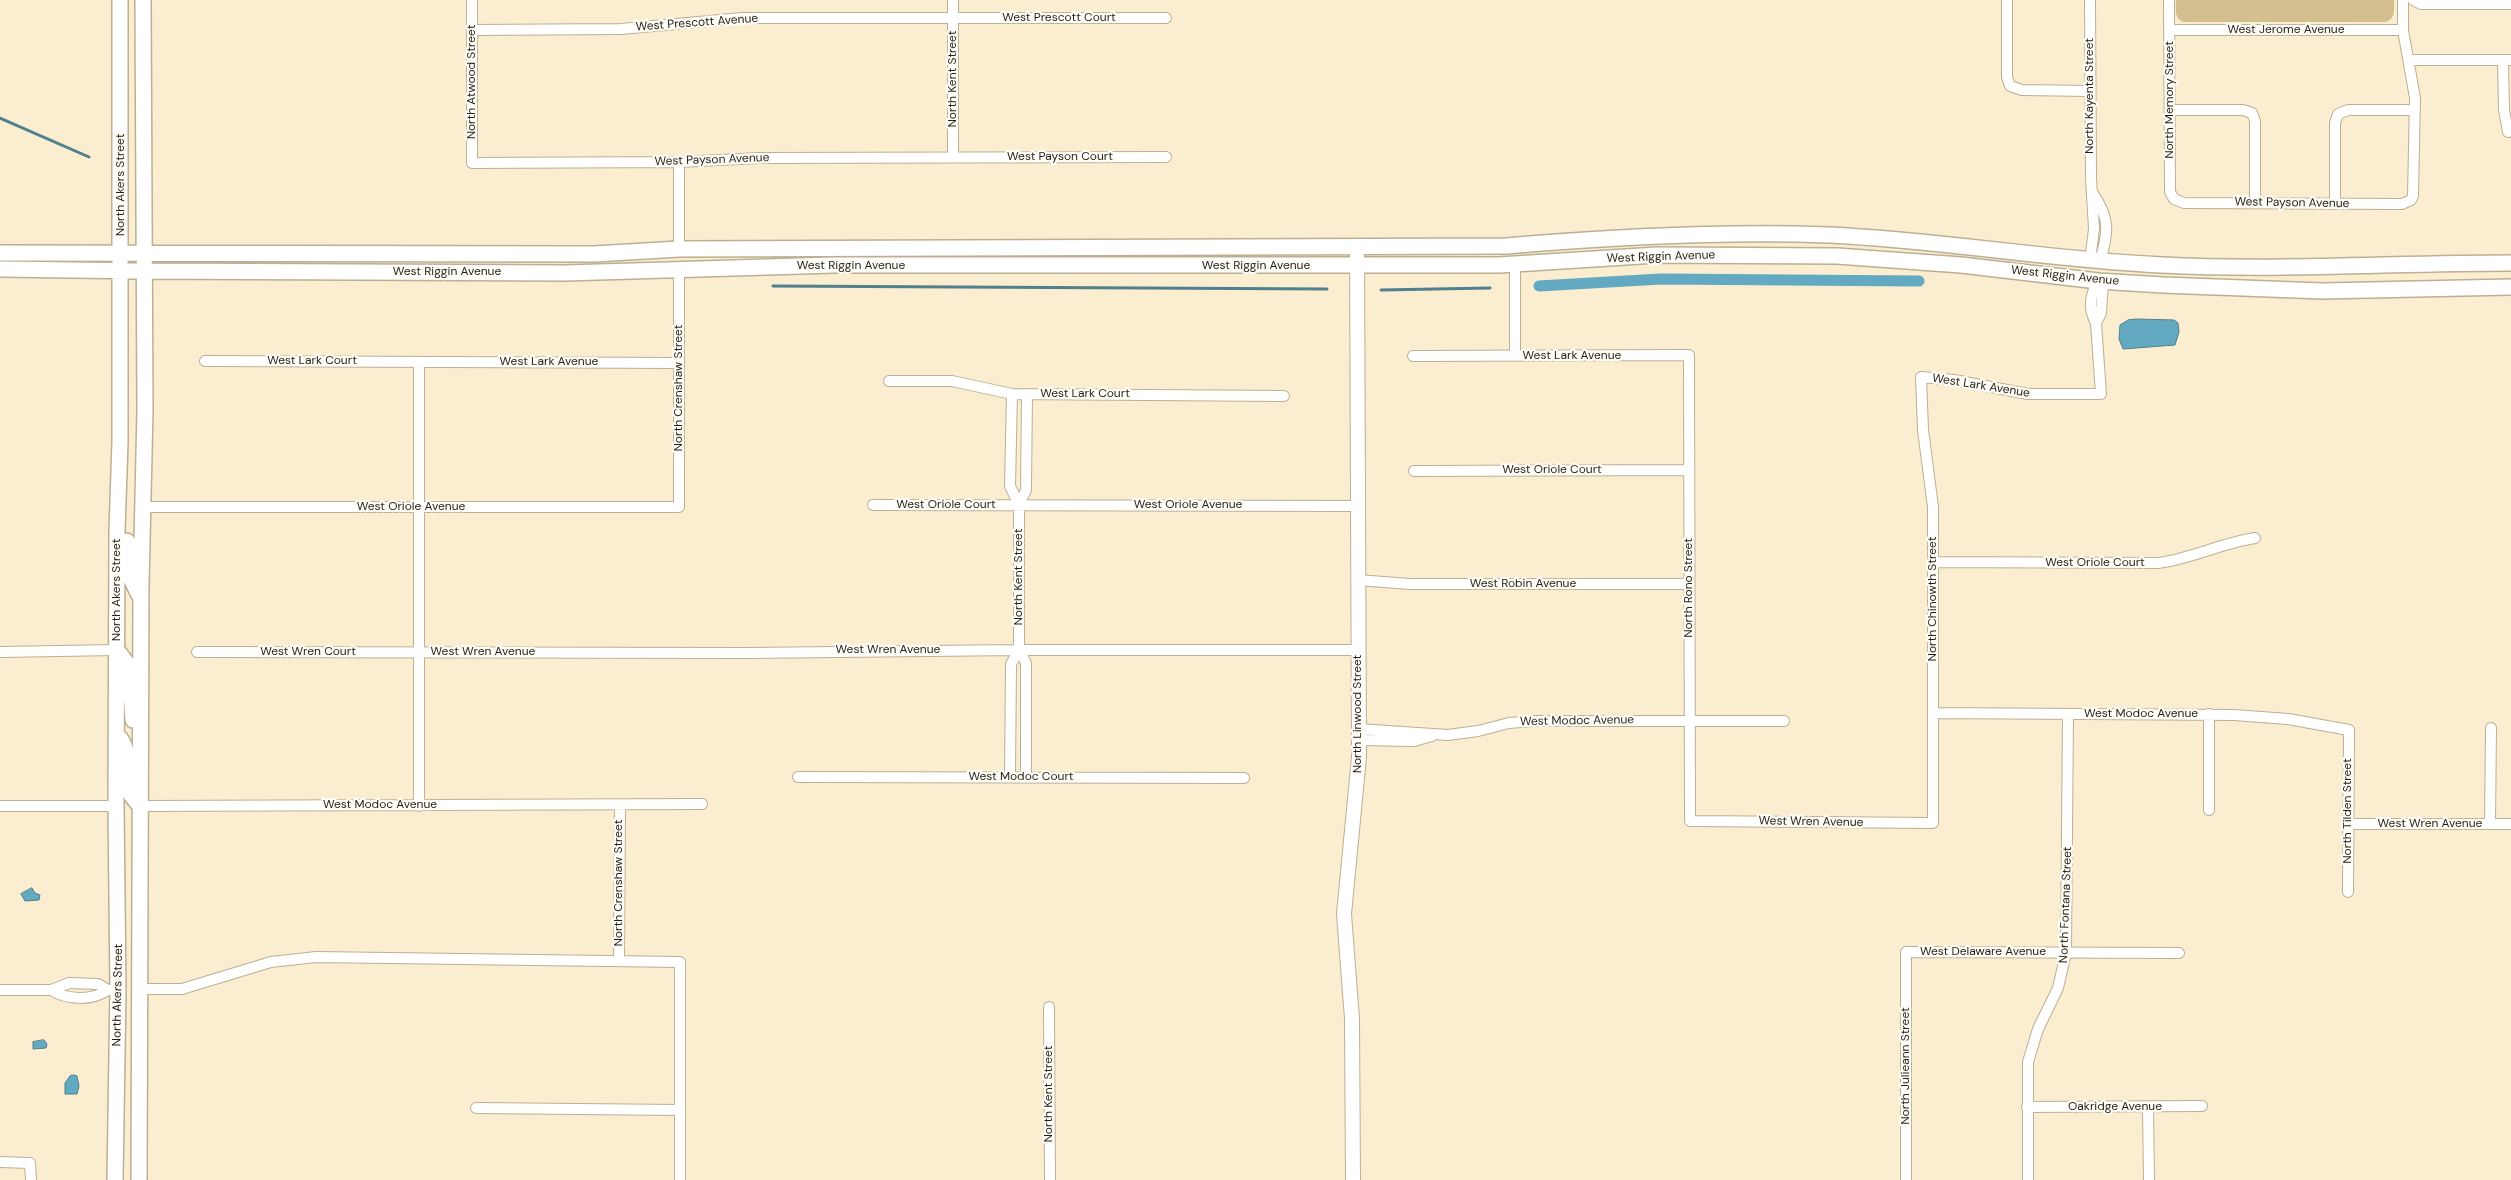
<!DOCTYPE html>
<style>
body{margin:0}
canvas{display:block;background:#fbedcf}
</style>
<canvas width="2511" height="1180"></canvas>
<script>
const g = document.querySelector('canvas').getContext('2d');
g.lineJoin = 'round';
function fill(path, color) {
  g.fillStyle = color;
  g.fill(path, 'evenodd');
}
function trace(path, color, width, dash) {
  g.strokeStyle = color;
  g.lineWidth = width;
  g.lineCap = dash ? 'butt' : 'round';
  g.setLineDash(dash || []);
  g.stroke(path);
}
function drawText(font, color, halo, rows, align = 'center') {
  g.font = font + ' "DM Sans",sans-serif';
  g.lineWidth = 4.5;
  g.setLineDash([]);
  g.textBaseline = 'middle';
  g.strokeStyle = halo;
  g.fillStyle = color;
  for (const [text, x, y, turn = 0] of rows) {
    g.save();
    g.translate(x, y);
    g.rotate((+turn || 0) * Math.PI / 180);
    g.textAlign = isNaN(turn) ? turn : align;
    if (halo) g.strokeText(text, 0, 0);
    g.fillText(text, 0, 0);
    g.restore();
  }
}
const green = new Path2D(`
 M2176 0H2394C2394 9 2396 18 2386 22H2184C2174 19 2176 10 2176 0Z`);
const water = new Path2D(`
 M2137 319 2174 320 2178 323 2179 332 2175 345 2123 349 2119 339 2120 325 2128 320Z
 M32 888 35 893 40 895 39 900 25 901 21 894Z
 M44 1040 47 1044 46 1048 33 1049V1042Z
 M74 1075 77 1076 79 1086 77 1094H65V1083L70 1076Z`);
const stream = new Path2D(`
 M0 118 89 157
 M773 286 1327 289
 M1381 290 1490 288`);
const canal = new Path2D(`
 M1539 286 1661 279 1919 281`);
const minor = new Path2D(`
 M472 0V163L679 162 760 158 1166 157
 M953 0V157
 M2007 0V77L2010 86 2022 90 2090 91
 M2169 0 2170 192 2174 199 2184 203 2402 204 2411 200 2413 196 2415 98 2403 30V0
 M2413 0 2421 4H2511
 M472 30 621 29 742 18H1166
 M2170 30H2403
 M2409 60H2511
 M2503 60 2504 110 2508 132
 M2170 110H2243L2252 113 2255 121V203
 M679 162V249
 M2092 192C2110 218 2109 231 2100 261
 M2335 204V123L2338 114 2348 110H2415
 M2090 261 2094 229 2091 178 2090 0
 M2096 323C2088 309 2090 295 2098 281
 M1413 356 1689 355 1690 821 1933 823V507L1923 430 1921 377 1954 380 2028 394H2101L2096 323 2101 313 2103 281
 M1515 356V265
 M205 361 679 363
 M419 362V806
 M889 381H952L1012 394 1284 396
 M1012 394 1010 486 1019 505
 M1414 471 1689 470
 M873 505 1357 506
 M142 507H679V269
 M1933 562 2158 563C2191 559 2221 543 2255 538
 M1357 580 1410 584H1689
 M1019 650 1026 663V777
 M0 652 117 650
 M197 652 746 653 1019 650H1358
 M1933 713 2234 715 2288 719 2349 730 2348 892
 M2209 714V810
 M1358 729 1448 735 1478 731 1509 723 1533 721H1784
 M1358 740 1414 741 1432 736
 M1010 776 1011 664 1019 650V505L1026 490 1027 394
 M798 777 1244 778
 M0 806H116
 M140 806 702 804
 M2348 824H2511
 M2490 824 2491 728
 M619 961 620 805
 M139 989H182L271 962 316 957 680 962V1180
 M0 990H51L69 983 98 984 108 990H118
 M51 990C67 1000 92 1001 108 990
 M1049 1007 1050 1180
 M2027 1107 2202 1106
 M2148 1107 2149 1180
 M476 1108 680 1110
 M0 1162 30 1163 31 1180
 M1906 1180V952L2179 953
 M2028 1180V1062L2038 1029 2058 988 2066 953 2068 714`);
const tertiary = new Path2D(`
 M1353 1180 1352 1019 1344 914 1359 757 1357 247`);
const secondary = new Path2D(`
 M0 253 594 254 679 249 1506 246C1613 237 1721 231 1829 235 1941 240 2051 260 2162 265 2278 271 2395 263 2511 263
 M0 269 144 271 565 273 834 265H1499L1657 255 1837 256 1961 265 2098 281 2163 285 2322 291 2511 287
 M127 541 130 577 139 595
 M117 650 129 666 133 720
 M120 738C131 754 125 767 127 785 128 793 135 800 140 806
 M115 1180 118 990 116 806 117 530 120 442V0
 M139 1180 141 584 145 411 143 0`);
const streetNames = [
 ["West Prescott Court",1059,18],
 ["West Prescott Avenue",697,23,-4],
 ["West Jerome Avenue",2286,30],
 ["North Kent Street",953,79,-90],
 ["North Atwood Street",472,82,-90],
 ["North Kayenta Street",2090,96,-90],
 ["North Memory Street",2170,100,-90],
 ["West Payson Court",1060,157],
 ["West Payson Avenue",712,160,-2],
 ["North Akers Street",121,185,-90],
 ["West Payson Avenue",2292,203,1],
 ["West Riggin Avenue",1661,257,-2],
 ["West Riggin Avenue",851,266],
 ["West Riggin Avenue",1256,266],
 ["West Riggin Avenue",447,272],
 ["West Riggin Avenue",2065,276,6],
 ["West Lark Avenue",1572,356],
 ["West Lark Court",312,361],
 ["West Lark Avenue",549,362],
 ["West Lark Avenue",1981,386,9],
 ["North Crenshaw Street",679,388,-90],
 ["West Lark Court",1085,394],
 ["West Oriole Court",1552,470],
 ["West Oriole Court",946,505],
 ["West Oriole Avenue",1188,505],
 ["West Oriole Avenue",411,507],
 ["West Oriole Court",2095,563],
 ["North Kent Street",1019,577,-90],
 ["West Robin Avenue",1523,584],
 ["North Rono Street",1689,588,-90],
 ["North Akers Street",117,590,-90],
 ["North Chinowth Street",1933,599,-90],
 ["West Wren Avenue",888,650],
 ["West Wren Court",308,652],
 ["West Wren Avenue",483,652],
 ["North Linwood Street",1358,714,-90],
 ["West Modoc Avenue",2141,714],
 ["West Modoc Avenue",1577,721,-1],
 ["West Modoc Court",1021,777],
 ["West Modoc Avenue",380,805],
 ["North Tilden Street",2348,811,-90],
 ["West Wren Avenue",1811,822,1],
 ["West Wren Avenue",2430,824],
 ["North Crenshaw Street",619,883,-90],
 ["North Fontana Street",2066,905,-88],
 ["West Delaware Avenue",1983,952],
 ["North Akers Street",118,995,-89],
 ["North Julieann Street",1906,1066,-90],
 ["North Kent Street",1049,1094,-90],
 ["Oakridge Avenue",2115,1107]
];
fill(green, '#d4bf90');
fill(water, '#63a9c1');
trace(water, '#50808d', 1);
trace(stream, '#50808d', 3);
trace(canal, '#63a9c1', 11);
trace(minor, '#bcaf93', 12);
trace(tertiary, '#bcaf93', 16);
trace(secondary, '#bcaf93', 18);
trace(minor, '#fff', 10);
trace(tertiary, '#fff', 14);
trace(secondary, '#fff', 15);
drawText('12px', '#241f14', '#fefcf6', streetNames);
</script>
